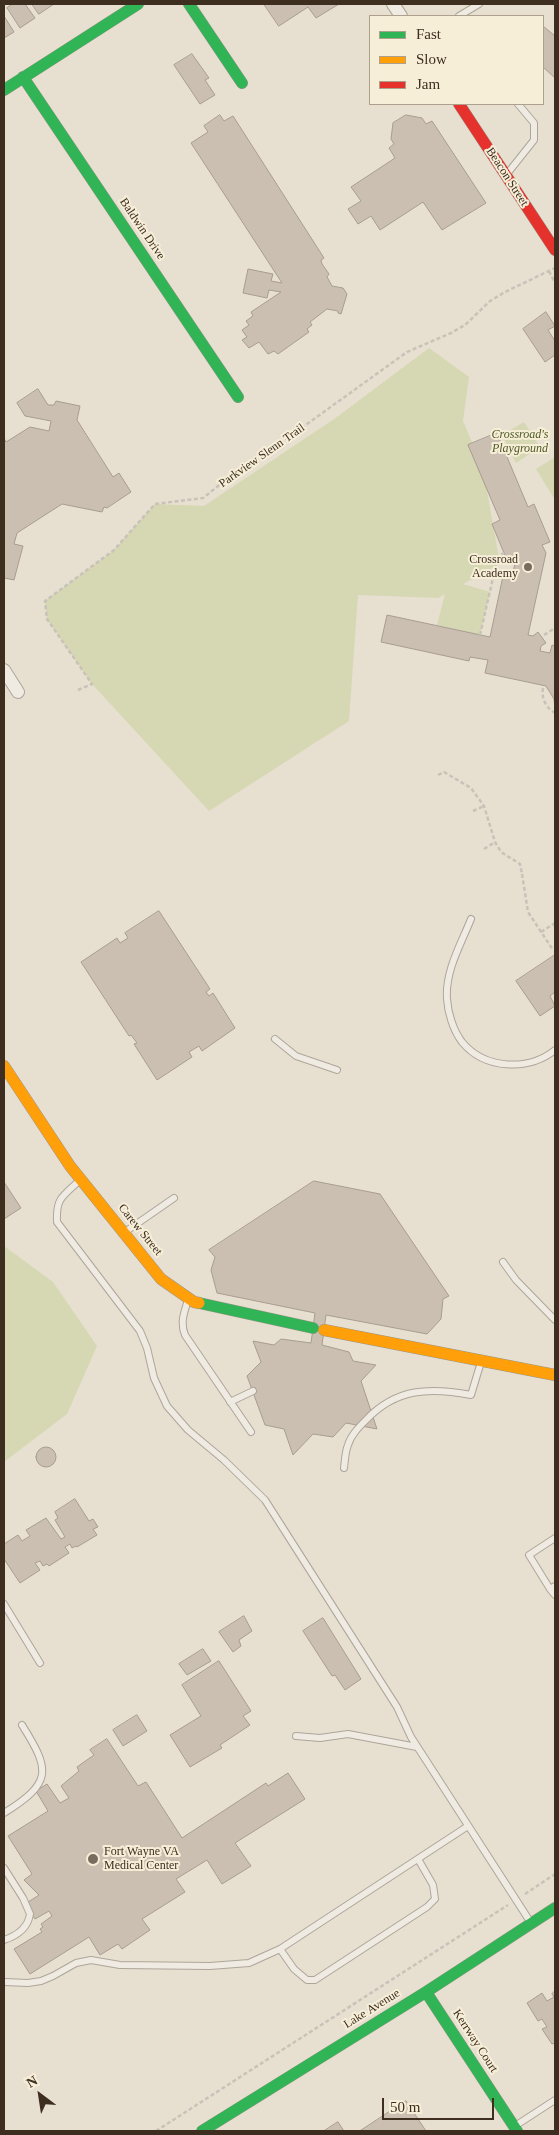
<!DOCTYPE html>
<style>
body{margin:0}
#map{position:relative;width:559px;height:2135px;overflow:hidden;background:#e7e0d1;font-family:"Times New Roman",serif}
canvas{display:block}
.frame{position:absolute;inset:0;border:5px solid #3d2e20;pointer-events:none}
.legend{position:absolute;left:369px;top:15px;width:175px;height:90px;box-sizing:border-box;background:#f7eed8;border:1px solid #ada18e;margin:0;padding:6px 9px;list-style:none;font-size:15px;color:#3d2e20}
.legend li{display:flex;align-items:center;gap:10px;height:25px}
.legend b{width:25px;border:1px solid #ada18e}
.north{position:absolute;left:15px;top:2070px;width:50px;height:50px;-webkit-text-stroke:4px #f7eed8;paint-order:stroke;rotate:329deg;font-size:14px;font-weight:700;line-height:20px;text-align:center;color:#3d2e20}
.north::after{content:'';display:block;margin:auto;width:18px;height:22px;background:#3d2e20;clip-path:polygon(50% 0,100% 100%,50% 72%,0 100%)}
.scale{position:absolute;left:382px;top:2098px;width:112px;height:22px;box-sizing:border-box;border:2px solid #3d2e20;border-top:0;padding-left:6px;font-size:15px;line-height:18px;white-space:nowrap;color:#3d2e20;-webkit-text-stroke:4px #f7eed8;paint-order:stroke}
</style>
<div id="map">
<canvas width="559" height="2135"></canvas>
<div class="frame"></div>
<ul class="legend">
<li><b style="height:6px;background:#30b455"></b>Fast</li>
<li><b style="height:6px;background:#ff9f0a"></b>Slow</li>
<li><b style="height:6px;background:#e5322d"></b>Jam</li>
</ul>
<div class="north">N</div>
<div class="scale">50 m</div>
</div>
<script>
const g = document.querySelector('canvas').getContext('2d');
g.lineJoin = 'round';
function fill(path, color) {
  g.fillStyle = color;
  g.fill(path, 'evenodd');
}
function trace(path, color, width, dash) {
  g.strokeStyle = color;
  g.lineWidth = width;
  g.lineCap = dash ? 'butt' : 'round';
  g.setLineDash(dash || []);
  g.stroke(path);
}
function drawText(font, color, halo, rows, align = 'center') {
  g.font = font + ' "Times New Roman",serif';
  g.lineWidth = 4;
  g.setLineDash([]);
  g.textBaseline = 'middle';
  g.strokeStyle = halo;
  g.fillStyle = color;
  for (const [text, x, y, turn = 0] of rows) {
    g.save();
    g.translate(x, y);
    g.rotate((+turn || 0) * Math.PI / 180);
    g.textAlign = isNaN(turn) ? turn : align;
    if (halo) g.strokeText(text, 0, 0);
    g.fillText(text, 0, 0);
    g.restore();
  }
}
const green = new Path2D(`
 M429 348 469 377 463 421 483 468 500 564 463 584 490 592 480 635 437 625 445 594 438 598 358 595 349 721 209 811 92 684 47 619 45 601 114 550 155 504 204 506 337 417Z
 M524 422 540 447 516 463 502 435Z
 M555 457V500L536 469Z
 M4 1246 53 1282 97 1346 67 1414 4 1462Z`);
const building = new Path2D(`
 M13 4H25L35 18 20 28 7 8Z
 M32 4H54L39 14Z
 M264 4H339L316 18 308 7 279 26Z
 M4 16 14 32 4 38Z
 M543 26 555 36V78L543 67Z
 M192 54 209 78 205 80 215 95 200 104 174 65Z
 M220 115 224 121 233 116 324 258 321 260 322 264 329 274 327 277 332 286 343 288 347 294 341 314 338 313V311L327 309 310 322 312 325 307 329 309 332 278 354 274 351 268 354 259 342 249 348 242 340 247 337 242 330 249 325 246 321 253 316 251 312 281 292 269 290 267 298 243 293 248 269 273 274 271 281 282 283 191 143 208 132 204 126Z
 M406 115 422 118 426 124 432 121 486 203 442 230 423 202 380 230 371 216 358 224 348 209 361 201 351 187 395 158 389 148 394 144 391 139 393 123Z
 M546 312 555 326 548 330 555 341V355L545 362 523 329Z
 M38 389 48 405H54L56 401 80 406 77 420 113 477 119 473 131 492 107 508 104 507 102 512 62 504 17 533 14 544 23 546 14 580 4 578V438L6 442 30 427 49 431 51 421 25 416 17 403Z
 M497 433 528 507 534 504 550 542 542 545 546 553 528 635 533 636 538 632 546 643 541 646 540 651 550 653 552 645 555 646V710L554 699 546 686 485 673 488 660 470 657 469 661 381 642 387 615 490 637 503 576 512 577 517 554 507 559 504 553 492 524 500 520 468 445Z
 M159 911 210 989 206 992 209 996 213 993 235 1028 202 1051 199 1046 189 1052 192 1057 157 1080 134 1044 137 1043 131 1035 129 1036 81 962 117 938 120 943 128 938 125 933Z
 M555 955V992L550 996 555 1006 540 1016 516 981Z
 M314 1181 380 1194 449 1296 443 1299 441 1319 427 1334 326 1315 322 1345 349 1352 353 1361 376 1365 361 1381 377 1429 346 1423 333 1437 313 1434 293 1455 284 1429 265 1425 247 1376 261 1362 253 1341 274 1345 281 1339 311 1343 315 1313 217 1293 211 1270 215 1257 209 1250Z
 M4 1182 21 1208 4 1219Z
 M36 1457a10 10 0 1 1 20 0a10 10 0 1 1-20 0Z
 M75 1499 89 1521 93 1519 98 1527 93 1529 97 1535 77 1547 76 1546 72 1548 70 1544 65 1547 69 1553 49 1566 47 1564 43 1566 40 1561 35 1563 40 1570 20 1583 4 1559V1544L18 1535 22 1541 30 1536 26 1530 46 1518 61 1539 65 1537 55 1520 58 1518 55 1512Z
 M244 1616 252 1631 239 1640 241 1646 233 1652 219 1632Z
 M323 1618 361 1679 345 1690 335 1675 332 1676 303 1631Z
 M203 1649 211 1661 187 1675 179 1664Z
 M219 1661 251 1711 243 1716 250 1725 220 1745 222 1748 190 1767 170 1735 201 1716 182 1685Z
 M137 1715 147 1731 123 1746 113 1730Z
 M107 1739 138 1786 146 1782 182 1838 266 1783 268 1786 288 1773 305 1799 235 1843 251 1866 222 1884 207 1860 176 1879 185 1892 142 1919 150 1930 122 1949 118 1944 100 1955 89 1937 30 1974 14 1949 42 1932 40 1929 43 1927 41 1924 52 1916 49 1911 35 1919 25 1904 39 1895 24 1880 32 1874 8 1836 48 1811 36 1791 47 1784 60 1803 69 1798 61 1786 79 1771 77 1767 94 1755 90 1750Z
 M555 1991V2043L552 2044 542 2029 547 2027 542 2019 538 2021 527 2003 542 1993 547 2001 554 1997 552 1994Z
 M406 2101 426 2131H360Z
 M338 2122 344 2131H324Z`);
const path = new Path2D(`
 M549 271 555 283
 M480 635 498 556 504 553
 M544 635 555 628
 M543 688C541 698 546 708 555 713
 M78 690 92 684 47 619 45 601 114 550 155 504 203 498 251 460 282 442 407 352 451 333 465 325 490 301 505 292 555 268
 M438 775 444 772 471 788 484 806 495 842 501 852 520 864 522 874
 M473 811 484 806
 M484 849 495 842
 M522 874 528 912 553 950
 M541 932 555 923
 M525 1894 555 1874
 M156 2131 508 1905`);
const lane = new Path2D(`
 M459 16 479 4
 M507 174 534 140V123L518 104
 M471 919C461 944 445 971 447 999 448 1013 453 1030 462 1042 485 1070 529 1071 555 1050
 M275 1039 296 1056 337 1070
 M79 1181C62 1197 56 1198 57 1222L140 1331 147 1348 154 1378 167 1406 188 1430 224 1460 265 1500 397 1707 411 1737 531 1923
 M125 1232 174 1198
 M503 1262 516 1280 555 1320
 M188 1300C184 1313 180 1322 185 1335L251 1432
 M230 1402 253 1391
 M344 1468C345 1461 345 1452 348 1445 351 1435 359 1427 366 1420 396 1388 430 1387 471 1395L481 1362
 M555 1538 529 1555 550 1589 555 1586
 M550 1589 555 1595
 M4 1604 40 1663
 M296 1736 320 1738 348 1734 417 1747
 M4 1813C52 1783 51 1771 22 1725
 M4 1868 23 1898 30 1914C28 1928 16 1936 4 1940
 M280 1949 294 1969 307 1980H315L427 1907 435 1899 433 1885 418 1859
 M4 1982 28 1983 41 1981 53 1976 76 1963 91 1960 120 1965 210 1966 249 1963 280 1949 468 1826
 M515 2126 555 2100`);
const street = new Path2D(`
 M393 4 401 16
 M4 670 18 692`);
const fast = new Path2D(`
 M189 4 242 83
 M23 77 238 397
 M4 90 138 4
 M199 1303 313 1328
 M426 1992 517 2131
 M202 2131 426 1992 555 1908`);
const slow = new Path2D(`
 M4 1066 70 1166 161 1279 194 1302 199 1303
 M324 1330 555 1375`);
const jam = new Path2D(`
 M459 104 555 250`);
const markers = [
 [528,567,5,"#786c5e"],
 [93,1859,6,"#786c5e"]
];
const streetNames = [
 ["Beacon Street",507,177,57],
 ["Baldwin Drive",142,229,56],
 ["Parkview Slenn Trail",262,456,-35],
 ["Carew Street",140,1230,51],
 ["Lake Avenue",372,2009,-32],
 ["Kerrway Court",475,2041,57]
];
const parkNames = [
 ["Crossroad's",520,435],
 ["Playground",520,449]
];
const poiNames = [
 ["Crossroad",518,560],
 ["Academy",518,574],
 ["Fort Wayne VA",104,1852,"left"],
 ["Medical Center",104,1866,"left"]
];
fill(green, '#d6d7b3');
fill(building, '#cbbfb2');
trace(building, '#a89c90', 1);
trace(lane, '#ada599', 8);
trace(street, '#ada599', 14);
trace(fast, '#9c958a', 12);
trace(slow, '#9c958a', 12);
trace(jam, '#9c958a', 12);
trace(path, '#c8c2b9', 2.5, [4, 2.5]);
trace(lane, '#efebe3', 6);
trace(street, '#efebe3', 12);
trace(fast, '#30b455', 11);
trace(slow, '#ff9f0a', 11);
trace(jam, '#e5322d', 11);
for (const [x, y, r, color] of markers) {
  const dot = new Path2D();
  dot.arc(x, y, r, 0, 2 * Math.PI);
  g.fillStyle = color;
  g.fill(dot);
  trace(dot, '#f7eed8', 2);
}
drawText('12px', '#3d2e20', '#f7eed8', streetNames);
drawText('italic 12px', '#4d5a26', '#f7eed8', parkNames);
drawText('12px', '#3d2e20', '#f7eed8', poiNames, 'right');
</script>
